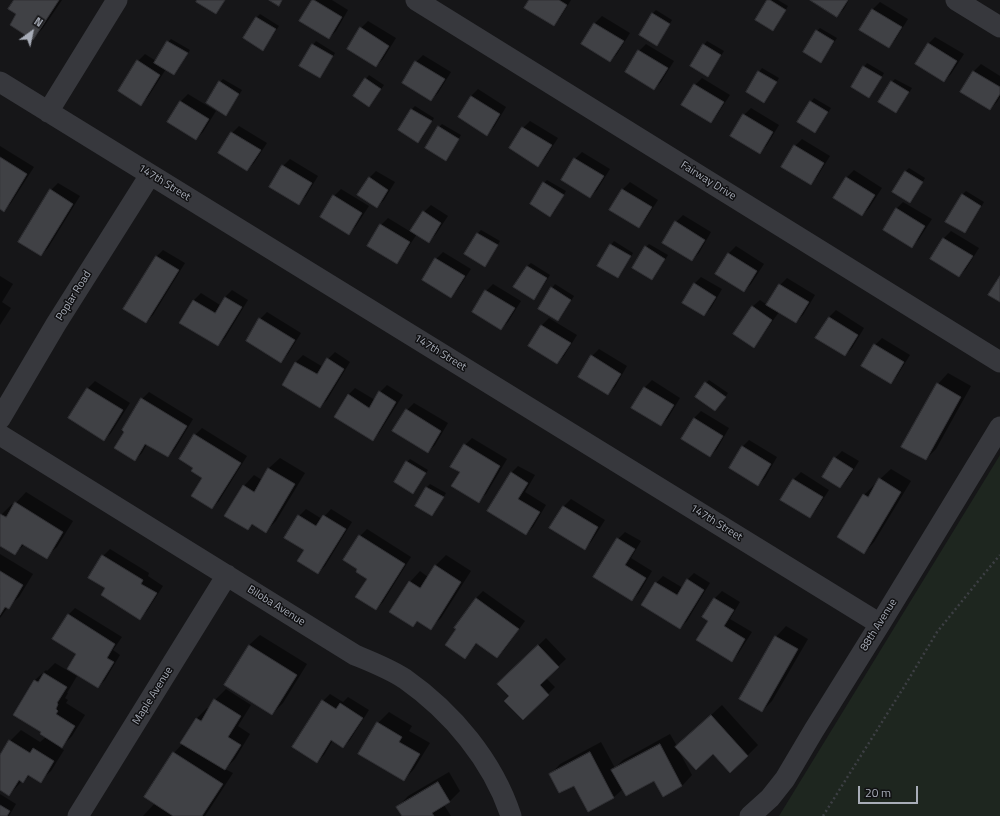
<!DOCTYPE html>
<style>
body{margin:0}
#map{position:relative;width:1000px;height:816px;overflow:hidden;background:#161618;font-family:"Titillium Web",sans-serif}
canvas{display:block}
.north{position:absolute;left:12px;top:12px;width:40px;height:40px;-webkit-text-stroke:3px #111113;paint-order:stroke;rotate:33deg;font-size:11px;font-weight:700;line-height:16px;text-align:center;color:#a8adb8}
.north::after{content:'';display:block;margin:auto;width:14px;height:18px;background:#a8adb8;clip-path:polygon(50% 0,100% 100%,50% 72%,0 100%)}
.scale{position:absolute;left:858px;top:786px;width:60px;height:18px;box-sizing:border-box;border:2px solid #a8adb8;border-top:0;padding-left:5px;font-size:12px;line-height:14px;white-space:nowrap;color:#a8adb8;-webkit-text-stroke:3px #111113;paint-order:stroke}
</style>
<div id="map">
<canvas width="1000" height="816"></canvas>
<div class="north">N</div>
<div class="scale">20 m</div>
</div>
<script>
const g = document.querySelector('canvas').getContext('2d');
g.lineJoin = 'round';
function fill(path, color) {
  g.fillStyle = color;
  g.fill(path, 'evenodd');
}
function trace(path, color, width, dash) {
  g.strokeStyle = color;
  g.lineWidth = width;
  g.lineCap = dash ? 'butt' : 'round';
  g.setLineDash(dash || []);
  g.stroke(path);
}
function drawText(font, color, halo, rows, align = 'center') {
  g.font = font + ' "Titillium Web",sans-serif';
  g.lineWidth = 3;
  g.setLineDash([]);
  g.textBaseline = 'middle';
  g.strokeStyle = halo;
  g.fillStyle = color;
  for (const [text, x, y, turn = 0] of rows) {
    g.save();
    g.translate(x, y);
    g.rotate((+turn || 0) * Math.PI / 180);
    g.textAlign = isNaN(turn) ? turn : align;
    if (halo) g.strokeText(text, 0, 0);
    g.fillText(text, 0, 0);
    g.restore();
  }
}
const green = new Path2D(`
 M1000 455V816H779Z`);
const shadow = new Path2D(`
 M15 0H62L43 28 33 39 18 14Z
 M313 0H332L348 10 336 31 329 38Z
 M530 0H571L560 18 553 25Z
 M768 0H778L788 6 776 27 773 30Z
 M812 0H849L844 9 837 16Z
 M880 2 908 19 895 40 888 47 861 30 873 9Z
 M656 10 672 20 660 41 657 44 652 14Z
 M260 14 279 26 266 46 263 50 244 38 257 17Z
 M602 16 630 33 617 54 610 61 582 44 595 23Z
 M368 21 396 38 383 59 376 66 361 28Z
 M820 28 837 38 824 58 821 61 817 31Z
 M935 37 964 54 951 74 944 81 928 44Z
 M171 39 190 50 177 71 174 74 166 69 148 97 141 104 138 61 145 54 156 61 168 42Z
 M316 41 335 53 323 73 313 45Z
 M707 41 724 51 711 72 708 75 704 45Z
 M646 44 674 61 661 82 654 89 639 51Z
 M423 55 451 72 438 93 431 100 416 62Z
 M867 63 884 73 872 94 868 97 864 67Z
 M981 64 1000 76V97L997 102 990 109 962 92 974 71Z
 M762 68 779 78 767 99 764 102 747 92 759 72Z
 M369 75 384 85 372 102 354 95Z
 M702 78 730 95 717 115 710 122 695 85Z
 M223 79 242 90 229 111 226 114 220 82Z
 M895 79 912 88 899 109 896 112 892 82Z
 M478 89 506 107 494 127 487 134 471 96Z
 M188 94 216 111 203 132 196 139 168 122 181 101Z
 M814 98 831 108 818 129 815 132 799 122 811 102Z
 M415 106 434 118 422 138 418 142 399 130 412 109Z
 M751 108 779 125 767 145 760 152 744 115Z
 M530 121 558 138 545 158 538 165 523 128Z
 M442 124 461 135 449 156 446 159 439 127Z
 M239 126 267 143 254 163 247 170 232 133Z
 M802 139 830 156 817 177 810 184 795 146Z
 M0 146 34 167 11 203 4 210 0 208Z
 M582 152 610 169 597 190 590 197 575 159Z
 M290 159 318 176 306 196 299 203 283 166Z
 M909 168 925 178 913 199 910 202 905 172Z
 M854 170 882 188 869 208 862 215 834 198 847 177Z
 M376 171 395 182 384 200 377 207 369 178Z
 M547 180 566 191 554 212 550 215 544 183Z
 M630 182 658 200 645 220 638 227 611 210 623 189Z
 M58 183 80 196 48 248 41 255 51 190Z
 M341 189 369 206 356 226 349 233 334 196Z
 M966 191 984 202 968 229 964 232 962 195Z
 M903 202 932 219 919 239 912 246 896 209Z
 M431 205 448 216 436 234 429 241 417 234 403 255 396 262 381 225 388 218 411 232 424 212Z
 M683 215 711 232 699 253 692 260 676 222Z
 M481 230 500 241 488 262 465 254 478 233Z
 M951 231 979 248 966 269 959 276 931 259 944 238Z
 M614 241 633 253 621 274 618 277 599 265 611 245Z
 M649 244 668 255 655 276 652 279 646 247Z
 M736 246 764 264 751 284 744 291 716 274 729 253Z
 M163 250 185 263 153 315 146 322 156 257Z
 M443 252 471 269 458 289 451 296 436 259Z
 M531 263 550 275 537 296 534 299 527 266Z
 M0 276 13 284 2 302 11 308 0 325Z
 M701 277 722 289 711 308 704 315 694 284Z
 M787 278 815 295 803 315 796 322 779 312 760 339 753 346 752 307 760 300 767 305 780 285Z
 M493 284 521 301 508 322 501 329 486 291Z
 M555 284 574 296 561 317 558 320 552 288Z
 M232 290 248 300 225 338 218 345 181 322 194 300 201 293 220 305 225 297Z
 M836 310 864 328 852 348 845 355 829 317Z
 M267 312 301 333 288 354 281 361 260 319Z
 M549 318 577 335 564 356 557 363 529 346 542 325Z
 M882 338 910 355 897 376 890 383 875 345Z
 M599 349 627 366 615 387 608 394 592 356Z
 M335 352 350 362 327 400 320 407 283 384 296 362 303 355 323 367 328 359Z
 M948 373 971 386 936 449 926 459 938 384Z
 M652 380 680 398 668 418 661 425 633 408 645 387Z
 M709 380 728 393 718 407 706 383Z
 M95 381 130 403 111 433 104 440 69 418 88 388Z
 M387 385 403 395 379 433 372 440 348 395 355 388 375 400 380 392Z
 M149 392 193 419 175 449 168 456 147 444 142 453 135 460 142 399Z
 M414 403 448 423 435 445 428 452 407 410Z
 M701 411 729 428 717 449 710 456 682 439 694 418Z
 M202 428 247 456 219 501 212 508 204 477 194 468 195 435Z
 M472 438 507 459 486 494 478 501 461 472 465 445Z
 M749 440 777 457 765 478 758 485 742 447Z
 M842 451 859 461 847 480 840 487 835 458Z
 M280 458 305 473 276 521 266 531 254 524 248 529 244 486 254 475 262 480 269 468Z
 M410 459 428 470 416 490 413 493 407 462Z
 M518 466 535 475 525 492 546 505 533 527 526 534 511 473Z
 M891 469 911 481 874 542 864 553 838 537 864 495 875 484 877 485 880 479Z
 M801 472 829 490 816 510 809 517 781 500 794 479Z
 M430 484 446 493 435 512 432 515 416 506 427 487Z
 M26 492 73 521 57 547 46 557 25 544 14 554 0 545V516L12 504 14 505Z
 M571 499 605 520 591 542 584 549 551 528 564 506Z
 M306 509 322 519 331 509 352 522 325 566 318 573 305 550 286 538 299 516Z
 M367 529 411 557 383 602 376 609 368 578 360 536Z
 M625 532 641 541 631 558 652 571 639 593 632 600 618 539Z
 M110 549 149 573 148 576 163 586 147 611 140 618 106 588 103 556Z
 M0 554 33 574 19 597 8 607 0 618Z
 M446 555 471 571 441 618 430 628 418 620 413 626 410 582 420 571 428 577 436 565Z
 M694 573 710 583 687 621 680 628 656 583 663 576 683 588 687 580Z
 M483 591 525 621 504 650 497 657 477 643 471 651 464 658 458 629 455 627 476 598Z
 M722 591 740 602 730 619 752 632 738 654 731 661 709 620 703 617 715 598Z
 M75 608 122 637 113 650 120 655 105 680 98 687 77 654 68 615Z
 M786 626 808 639 772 701 762 711 776 637Z
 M260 635 307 664 283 703 272 714 249 645Z
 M546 638 566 659 546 678 555 687 523 719 511 696 499 684Z
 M55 663 77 676 67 693H68L65 698 68 700 66 703 85 715 72 736 60 748 64 750 51 771 40 781 30 775 23 782 22 781 9 795 0 789V757L10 741 21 730 40 742 46 737 42 731 14 714 35 680 46 670 47 671Z
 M226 689 251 705 238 726 250 734 235 759 225 769 233 773 205 816H143L155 803 174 753 183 743 197 718 207 708 209 709 215 700Z
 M330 694 343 702 348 697 369 710 350 740 343 747 333 740 324 755 317 762 323 701Z
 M722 705 758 745 747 756 713 753H680L692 775 682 786 663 796 655 780 623 789 614 797 588 810 574 784 550 775 560 764 601 742 615 768 623 760 670 734 677 746Z
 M389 712 412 726 409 731 430 743 414 769 404 780 378 723Z
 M449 772 460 791 450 801 444 805 451 816H403L398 807 408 796Z
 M0 794 16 804 9 816H0Z`);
const building = new Path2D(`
 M14 0H59L33 40 10 25 16 14 8 9Z
 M197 0H225L216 14 196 2Z
 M269 0H282L279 6Z
 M312 0H314L342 17 329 39 299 21Z
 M529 0H559L567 5 554 26 524 8Z
 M767 0H770L786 10 773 31 755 20Z
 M810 0H848L837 17Z
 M872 9 902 27 889 48 859 30Z
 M652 13 670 24 657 46 639 35Z
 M256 17 276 29 263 51 243 38Z
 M594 23 624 41 610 62 581 44Z
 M360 27 389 46 376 67 347 49Z
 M816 30 834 41 821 63 803 52Z
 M167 41 188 53 174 75 154 63Z
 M928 43 957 61 944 82 915 64Z
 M312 44 333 56 320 78 299 66Z
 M703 44 721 55 708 77 690 66Z
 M638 50 668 68 654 90 625 72Z
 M137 60 160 75 141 106 118 91Z
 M415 61 445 79 431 101 402 83Z
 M863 66 882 77 869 98 851 87Z
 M758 71 777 82 764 103 746 92Z
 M973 71 1000 87V94L990 110 960 92Z
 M365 78 381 89 369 107 353 96Z
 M219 81 239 94 226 116 206 103Z
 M891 81 909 92 896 113 878 102Z
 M694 84 724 102 711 123 681 105Z
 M471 96 500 114 487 136 458 117Z
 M180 101 209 119 196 140 167 122Z
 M810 101 828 112 815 133 797 122Z
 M411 109 432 121 418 143 398 130Z
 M743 114 773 132 760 154 730 136Z
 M438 126 459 139 446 161 425 148Z
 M522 127 552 145 538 167 509 148Z
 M231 132 261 150 247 171 218 153Z
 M794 145 824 163 811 185 781 167Z
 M0 157 27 174 4 212 0 209Z
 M574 158 604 176 590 198 561 180Z
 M282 165 312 183 299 205 269 187Z
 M905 171 923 182 910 203 892 192Z
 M369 177 388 190 377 208 357 195Z
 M846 177 875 195 862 216 833 198Z
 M543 182 564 195 550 217 530 204Z
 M50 189 73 204 41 256 18 242Z
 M622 189 652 207 639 228 609 210Z
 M962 194 981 206 965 233 945 222Z
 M333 195 362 213 349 235 320 217Z
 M896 208 925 226 912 248 883 230Z
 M423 211 441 223 429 243 410 231Z
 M675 221 705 240 692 261 662 243Z
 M380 224 410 242 397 264 367 246Z
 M477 233 498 245 485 267 464 254Z
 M943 238 973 256 959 277 930 259Z
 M610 244 631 256 618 278 597 266Z
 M645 246 665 259 652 280 632 268Z
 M728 253 757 271 744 292 715 274Z
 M156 256 179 270 146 323 123 309Z
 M435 258 465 276 451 298 422 280Z
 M527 266 547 278 534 300 513 287Z
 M1000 276V302L988 295Z
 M694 283 716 297 704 316 682 303Z
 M779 284 809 302 796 323 766 305Z
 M551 287 571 300 558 321 538 309Z
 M485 290 515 308 501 330 472 312Z
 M225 297 242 307 218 346 179 323 193 300 215 313Z
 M752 306 772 320 754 348 733 334Z
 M829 317 858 335 845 356 815 338Z
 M259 318 295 340 281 363 246 341Z
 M541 325 571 343 557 364 528 346Z
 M874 344 904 362 891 384 861 366Z
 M591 355 621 374 608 395 578 377Z
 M327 358 344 369 320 408 282 385 295 362 317 374Z
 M705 382 726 397 715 411 695 397Z
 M937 383 961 397 926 460 901 447Z
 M644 387 674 405 661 426 631 408Z
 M87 388 123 410 104 441 68 418Z
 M379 391 396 402 373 441 334 417 348 394 369 408Z
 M141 398 187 426 168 457 145 444 135 461 114 448 124 432 122 430Z
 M406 409 441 431 428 453 392 431Z
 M694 418 723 436 710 457 681 439Z
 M194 434 241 463 212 509 191 496 202 478 191 471 193 468 179 459Z
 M464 444 500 466 479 503 451 486 460 472 450 467Z
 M742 446 771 464 758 486 729 468Z
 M834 457 853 469 840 488 822 477Z
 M406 461 426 473 413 494 394 482Z
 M268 468 295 484 266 533 252 524 248 530 224 516 243 485 254 492Z
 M511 472 528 483 518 499 540 512 526 535 487 511Z
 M879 478 901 492 864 554 837 537 863 494 868 497Z
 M793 479 823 497 810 518 780 500Z
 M426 487 444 497 432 516 415 506Z
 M15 502 63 532 47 559 22 544 15 555 0 546V514L6 517Z
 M563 506 598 527 585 550 549 528Z
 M298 515 316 526 323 515 346 529 318 574 297 561 304 550 284 538Z
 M359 535 405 564 376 610 355 597 367 579 356 572 357 569 343 560Z
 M617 538 635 549 625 565 646 578 632 601 593 577Z
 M102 555 143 580 141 584 157 593 140 620 101 595 105 588 88 578Z
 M435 565 461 582 431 630 417 621 413 627 389 612 409 581 420 588Z
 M0 571 23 585 9 609 5 607 0 615Z
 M687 579 704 590 680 629 641 605 655 582 677 595Z
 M476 598 519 629 497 658 476 643 465 659 445 645 456 629 454 628Z
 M714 598 734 610 724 626 745 639 732 662 696 640 708 621 702 617Z
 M68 614 115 644 107 658 114 662 98 688 67 669 76 654 52 639Z
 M775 636 798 649 762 712 739 699Z
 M249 645 297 675 272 715 224 685Z
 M538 645 559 667 540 685 549 695 523 720 504 701 509 696 497 684Z
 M44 673 67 687 57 703 58 704 56 709 58 711 56 714 75 726 62 748 40 734 41 732 13 715 34 680 38 682Z
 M214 699 241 716 228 737 241 745 225 770 180 743 196 718 201 721Z
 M322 700 336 709 340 703 363 718 343 748 331 740 317 763 292 747Z
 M711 715 748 756 730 773 713 754 696 770 675 747Z
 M377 722 402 737 399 742 420 754 404 781 358 754Z
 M9 740 30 753 33 748 54 761 41 783 28 775 23 783 19 780 9 796 0 790V755Z
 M660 744 682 786 663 797 654 781 626 796 611 770Z
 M173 752 223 784 202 816H173L144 797Z
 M590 752 614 798 588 812 574 786 559 793 549 774Z
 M438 782 450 802 432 813 434 816H402L396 807Z
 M0 805 10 811 7 816H0Z`);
const path = new Path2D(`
 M823 816 904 687 937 632 984 574 1000 555`);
const minor = new Path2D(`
 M416 0 1000 362
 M956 0 1000 27
 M0 82 880 624
 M48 112 117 0
 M0 419 56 324 150 175
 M0 435 355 655C372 662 390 669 405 679 452 712 493 761 511 816
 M78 816 227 575
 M750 816 770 798 785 779 814 730 880 624 1000 427`);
const streetNames = [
 ["Fairway Drive",708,181,32],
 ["147th Street",164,183,32],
 ["Poplar Road",74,296,-58],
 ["147th Street",440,353,32],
 ["147th Street",716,523,32],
 ["Biloba Avenue",276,606,32],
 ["88th Avenue",879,625,-58],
 ["Maple Avenue",153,696,-58]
];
fill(green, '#1e261f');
fill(shadow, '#0007');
fill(building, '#404145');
trace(building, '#303034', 1);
trace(path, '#3d3f44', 2.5, [2, 3]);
trace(minor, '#37383d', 21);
drawText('11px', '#a8adb8', '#111113', streetNames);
</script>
